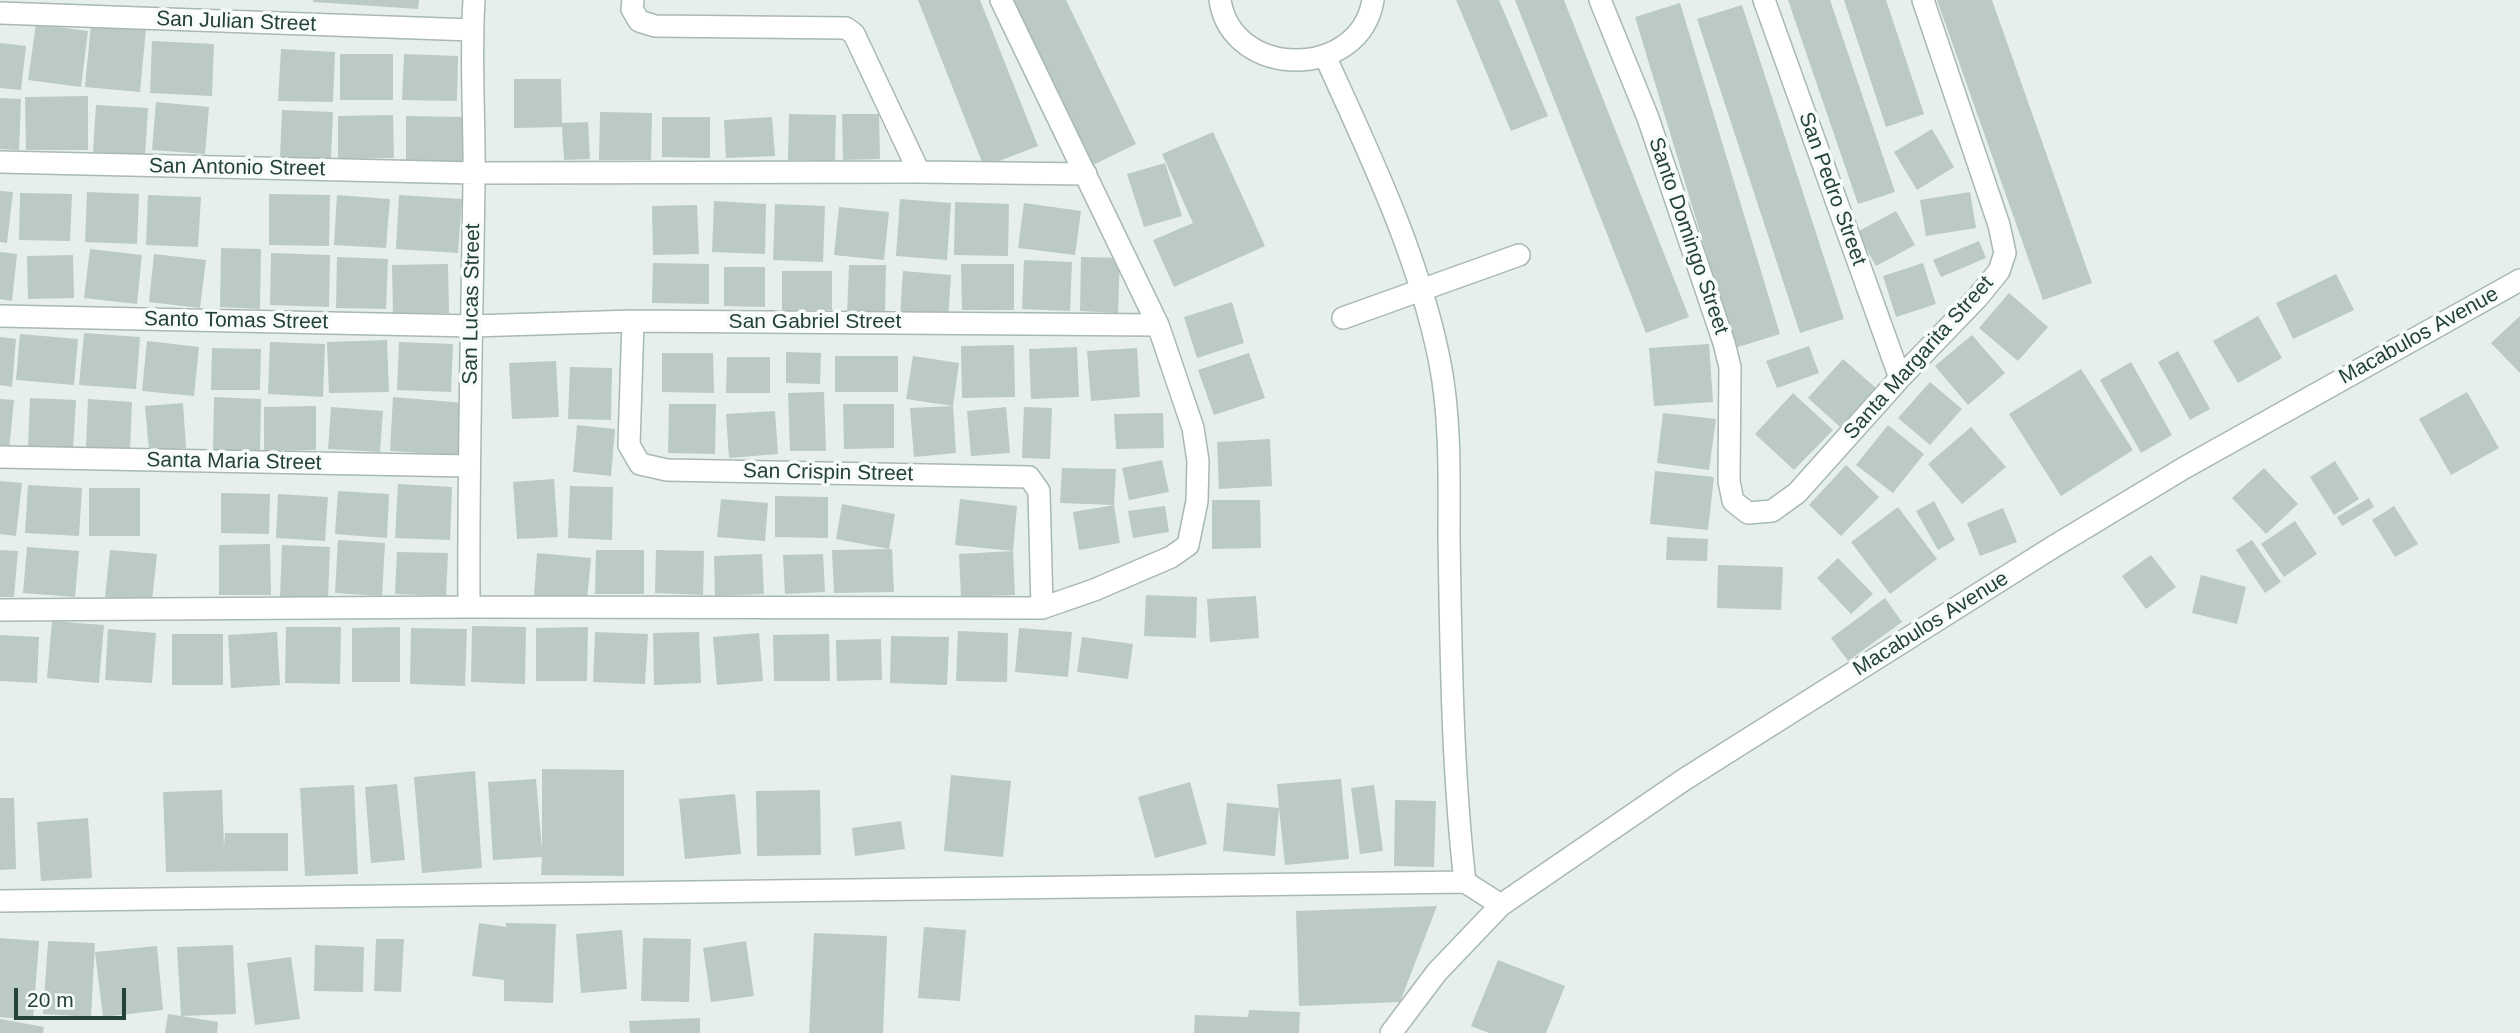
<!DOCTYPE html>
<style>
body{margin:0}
#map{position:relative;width:2520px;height:1033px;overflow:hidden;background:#e6efeb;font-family:Arial,sans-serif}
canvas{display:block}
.scale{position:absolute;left:14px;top:988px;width:112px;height:32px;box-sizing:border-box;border:4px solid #24423a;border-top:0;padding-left:9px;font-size:21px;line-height:24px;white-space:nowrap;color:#24423a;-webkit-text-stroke:5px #f7fbf9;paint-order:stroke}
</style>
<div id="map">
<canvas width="2520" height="1033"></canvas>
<div class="scale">20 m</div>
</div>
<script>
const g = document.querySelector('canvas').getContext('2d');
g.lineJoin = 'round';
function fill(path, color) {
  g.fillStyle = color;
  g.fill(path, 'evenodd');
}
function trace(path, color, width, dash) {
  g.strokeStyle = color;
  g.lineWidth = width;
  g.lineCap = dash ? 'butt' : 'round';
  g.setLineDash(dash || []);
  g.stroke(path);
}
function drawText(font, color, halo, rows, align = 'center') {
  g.font = font + ' Arial,sans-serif';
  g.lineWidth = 7;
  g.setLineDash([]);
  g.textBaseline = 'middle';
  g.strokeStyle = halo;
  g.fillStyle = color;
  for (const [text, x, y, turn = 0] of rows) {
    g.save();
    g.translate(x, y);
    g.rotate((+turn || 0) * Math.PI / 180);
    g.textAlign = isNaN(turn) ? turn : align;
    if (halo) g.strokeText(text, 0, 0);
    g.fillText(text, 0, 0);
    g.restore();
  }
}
const building = new Path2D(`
 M313 0H419L418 9 313 2Z
 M918 0H980L1038 146 984 167Z
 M1005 0H1066L1136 144 1087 168Z
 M1456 0H1499L1548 116 1511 131Z
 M1515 0H1564L1689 317 1646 333Z
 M1788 0H1830L1895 192 1858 204Z
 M1844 0H1886L1924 114 1886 127Z
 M1937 0H1992L2092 283 2043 300Z
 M1680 3 1780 334 1735 348 1635 17Z
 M1742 5 1844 319 1800 333 1697 19Z
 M36 24 88 31 81 87 28 80Z
 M91 24 146 29 140 92 85 87Z
 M152 41 214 44 212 96 150 93Z
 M0 43 26 46 21 90 0 88Z
 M281 49 335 52 333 102 278 101Z
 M340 54H393V100H340Z
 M404 54 458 56 457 101 402 100Z
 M514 79H561L562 123 588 122 590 159 564 160 562 127 514 128Z
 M88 96V150H26L25 97Z
 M0 98 21 99 19 150 0 149Z
 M156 102 209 107 205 154 152 150Z
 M96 105 148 108 145 156 93 152Z
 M282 110 333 112 331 159 280 157Z
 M600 112 652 113 651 160H599Z
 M789 114 836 115 835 161 788 160Z
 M842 114H879L880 159 843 160Z
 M393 115 394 158 338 159V116Z
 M406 116 464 117 463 163 406 162Z
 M662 117H710V158L662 157Z
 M772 117 775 156 726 158 724 120Z
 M1932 129 1954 167 1917 190 1894 152Z
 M1213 132 1265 246 1174 287 1153 240 1193 223 1162 154Z
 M1165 163 1182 216 1144 227 1127 174Z
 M0 191 13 192 7 243 0 242Z
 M87 192 139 194 137 244 85 242Z
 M1970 192 1976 228 1926 236 1920 200Z
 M20 193 72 194 70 241 19 240Z
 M269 194 330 195 329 246 269 245Z
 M148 195 201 197 198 247 146 245Z
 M337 195 390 199 386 248 334 245Z
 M399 195 462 199 458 253 396 249Z
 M900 199 951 203 947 260 896 256Z
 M714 201 766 204 765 254 712 252Z
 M955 202 1009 204 1008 256 954 255Z
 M1024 203 1081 211 1075 255 1018 248Z
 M775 204 825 206 823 262 773 260Z
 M697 205 699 254 653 255 652 206Z
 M839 207 889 212 884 260 834 255Z
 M1896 211 1915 245 1876 266 1857 232Z
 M1979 241 1986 258 1941 277 1933 260Z
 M221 248 261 249 260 309 220 307Z
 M90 249 142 255 137 304 84 298Z
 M0 252 17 254 12 301 0 299Z
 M271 253 330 255 329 307 270 305Z
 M154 254 206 260 200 308 149 302Z
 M73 255 74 298 28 299 27 256Z
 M337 257 388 259 386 309 336 308Z
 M1081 257 1120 258 1118 313 1080 311Z
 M1024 260 1072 262 1070 311 1022 309Z
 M653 263 709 264V304L652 303Z
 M1923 263 1936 304 1896 317 1883 276Z
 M448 264 449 313 393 314 392 265Z
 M961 264H1014V310H962Z
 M849 265H886L885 315 847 314Z
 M724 267H765V307L724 306Z
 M782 271H832V310L782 311Z
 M903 271 951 275 948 319 900 316Z
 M2336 274 2354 310 2293 339 2276 303Z
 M2009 293 2048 327 2018 361 1979 328Z
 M1232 302 1244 343 1197 358 1184 317Z
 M2258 316 2282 358 2238 383 2213 341Z
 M2520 316V373L2491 343Z
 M84 333 140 337 136 389 79 385Z
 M20 334 78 339 74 385 16 380Z
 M1972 335 2005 373 1968 405 1935 366Z
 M0 337 16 339 12 387 0 385Z
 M387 340 389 392 329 393 327 342Z
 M147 341 199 347 194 396 142 391Z
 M270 342 325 344 323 397 268 394Z
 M399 342 453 344 451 392 397 390Z
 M1709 344 1713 402 1654 406 1649 348Z
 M1014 345 1015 397 962 398 961 346Z
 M1809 346 1819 373 1777 388 1766 361Z
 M1077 347 1079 397 1031 399 1029 349Z
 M212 348 261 349 260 390H211Z
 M1137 348 1140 397 1091 401 1087 351Z
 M2178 351 2210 409 2190 420 2158 362Z
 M786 352 821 353 820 384 786 383Z
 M662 353H713L714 393 662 392Z
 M1249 353 1265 398 1214 415 1198 370Z
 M835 356H898V392H835Z
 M913 356 959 363 953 406 906 399Z
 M727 357H770V393H726Z
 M1843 359 1876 388 1840 427 1808 398Z
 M556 361 559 417 512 419 509 363Z
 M2131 362 2172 435 2141 453 2100 380Z
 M570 367 612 368 611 420 568 419Z
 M2081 369 2133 450 2061 496 2009 414Z
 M1930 382 1962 409 1930 445 1898 418Z
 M824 392 826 451H790L788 393Z
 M2467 392 2499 448 2451 475 2419 419Z
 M1793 393 1833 430 1794 470 1755 434Z
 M214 397 261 399 260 451 213 450Z
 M393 397 464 403 461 456 390 451Z
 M30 398 76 400 73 450 28 447Z
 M0 399 14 400 9 450 0 449Z
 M88 399 132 402 130 449 86 447Z
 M183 403 186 448 149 451 145 406Z
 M669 404H716L715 454 668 453Z
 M843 404H894V448L844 449Z
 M316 406V450L264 451V407Z
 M953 406 956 453 914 457 910 408Z
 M331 407 383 411 380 452 328 449Z
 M1006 407 1010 453 971 456 967 411Z
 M1024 407 1052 408 1050 459 1022 458Z
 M775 411 778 454 729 458 726 414Z
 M1163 413 1164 448 1116 449 1114 414Z
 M1663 413 1716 419 1709 470 1657 463Z
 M577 425 615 429 611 476 573 472Z
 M1888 425 1924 454 1893 493 1856 465Z
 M1971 427 2006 467 1962 504 1928 464Z
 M1270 439 1272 486 1219 489 1217 442Z
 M1162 460 1169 492 1129 500 1122 468Z
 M2335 461 2359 499 2334 515 2310 477Z
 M1846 465 1879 497 1841 536 1809 505Z
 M1062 468 1116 469 1114 505 1120 543 1079 550 1073 512 1114 505 1060 503Z
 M2264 468 2298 504 2266 534 2232 498Z
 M1655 471 1714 477 1708 530 1650 524Z
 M554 479 558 537 517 539 513 482Z
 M0 481 22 483 16 536 0 534Z
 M398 484 452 487 450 540 395 538Z
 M28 485 82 488 79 536 25 533Z
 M570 486 613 487 612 540 568 538Z
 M89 488H140V536H89Z
 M338 491 389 494 387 538 335 534Z
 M221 493 270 494 269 534 221 533Z
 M278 494 328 497 325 541 276 538Z
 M775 496 828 497V538L775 537Z
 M2369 498 2374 507 2342 526 2337 517Z
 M721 499 768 503 765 541 717 537Z
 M960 499 1017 506 1013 551 1015 595 961 597 959 554 1013 551 955 545Z
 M1212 500H1260L1261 548 1212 549Z
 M1934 501 1955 540 1938 550 1916 511Z
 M842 504 895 514 889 549 836 539Z
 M1165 506 1169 532 1133 538 1128 511Z
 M2394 506 2418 544 2395 557 2372 520Z
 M1898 507 1937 559 1890 594 1851 542Z
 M2003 508 2017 542 1980 556 1967 523Z
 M2295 521 2317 554 2284 577 2261 544Z
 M1667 537 1708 539 1707 561 1666 560Z
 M338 540 385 543 382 596 335 593Z
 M2252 540 2281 582 2265 593 2236 550Z
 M270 544 271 595H219V545Z
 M282 545 330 547 328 599 280 597Z
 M27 547 79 551 75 597 23 593Z
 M892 549 894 592 834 593 832 550Z
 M0 550 18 551 14 597H0Z
 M110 550 157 554 152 601 105 597Z
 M596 550H644V594H595Z
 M656 550 704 551 703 595 655 593Z
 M397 552 448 553 446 596 395 594Z
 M537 553 591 558 587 600 534 596Z
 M762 554 764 594 715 596 714 556Z
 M823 554 825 592 785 594 783 555Z
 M2151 555 2176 587 2146 609 2122 576Z
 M1838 558 1873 594 1851 614 1817 578Z
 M1718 565 1783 567 1781 610 1717 608Z
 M2201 575 2246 587 2237 624 2192 613Z
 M1146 595 1197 597 1196 638 1144 636Z
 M1256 596 1259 638 1210 642 1207 599Z
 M1885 598 1902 622 1848 661 1831 638Z
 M52 621 104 625 99 683 47 678Z
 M472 626 526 627 525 684 471 682Z
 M286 627H341L340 684 285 683Z
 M400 627V682H352V628Z
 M588 627 587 681H536V628Z
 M411 628 467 629 465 686 410 684Z
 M1019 628 1072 632 1068 677 1015 672Z
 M108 629 156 633 152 683 105 680Z
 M958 631 1008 633 1007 682 956 681Z
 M277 632 280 685 231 688 228 635Z
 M595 632 648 634 645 684 593 682Z
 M699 632 701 683 654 685 653 633Z
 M759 633 763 681 717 685 713 637Z
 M172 634H223V685H172Z
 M829 634 830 681H774L773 635Z
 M0 635 39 637 37 683 0 681Z
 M891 636 949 637 947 685 890 683Z
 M1082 637 1133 644 1128 679 1077 672Z
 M881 639 882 680 837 681 836 640Z
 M542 769 624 770V876L541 875 542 857 493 860 488 782 536 779 542 850Z
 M475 771 482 868 422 873 414 777Z
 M951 775 1011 781 1003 857 944 851Z
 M1341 779 1349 859 1285 865 1279 808 1275 856 1223 851 1227 803 1279 808 1277 784Z
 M1190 782 1207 844 1155 858 1138 797Z
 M397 784 405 860 371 863 365 787Z
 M354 785 358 874 305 876 300 788Z
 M1374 785 1383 851 1360 854 1351 788Z
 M222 790 224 848 225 833H288V871L166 872 163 792Z
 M820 790 821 855 757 856 756 791Z
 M735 794 741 854 685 859 679 799Z
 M0 798H14L16 869 0 870Z
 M1395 800 1436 801 1434 867 1394 866Z
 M88 818 92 878 41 881 37 822Z
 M901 821 905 849 855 856 852 828Z
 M1437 906 1400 1002 1299 1006 1296 911Z
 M479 923 506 927V923L556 924 553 1003 504 1001V980L472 976Z
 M924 927 966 930 960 1001 918 998Z
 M622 930 627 989 581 993 576 934Z
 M814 933 887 936 883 1033H809Z
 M0 938 39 941 33 1020 0 1017Z
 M643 938 691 939 689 1002 641 1001Z
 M376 939H404L401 992 374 991Z
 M48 941 95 943 91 1017 43 1014Z
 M746 941 754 996 711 1002 703 948Z
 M233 945 236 1014 181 1016 218 1022 217 1033H165L168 1014 181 1016 177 947Z
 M315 945 364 947 363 992 314 991Z
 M157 946 163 1010 103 1017 95 952Z
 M291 957 300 1019 255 1025 247 963Z
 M1498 960 1565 986 1546 1033H1489L1471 1026Z
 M1249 1010 1300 1012 1299 1033H1194L1195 1015 1248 1017Z
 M700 1018V1033H630L629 1021Z
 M0 1019 44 1027 43 1033H0Z`);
const minor = new Path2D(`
 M633 0 632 9 639 21 655 26 846 28 854 34 919 172
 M1220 0C1232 80 1360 80 1373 0
 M1600 0 1648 118 1724 343 1730 367 1729 481 1733 501 1748 513 1772 511 1797 493 1900 378 1977 298 1999 271 2005 253 1999 225 1923 0
 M1764 0 1900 378
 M0 13 472 30
 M1325 56C1370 155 1419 256 1440 363 1451 421 1449 480 1449 538 1451 652 1452 768 1465 882
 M0 162 474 173 919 172 1086 174
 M0 316 472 326 633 321 1158 325
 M1343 318 1519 255
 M633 321 629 445 640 464 667 470 1029 477 1039 491 1042 608
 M0 457 468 466
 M469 607C468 465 472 323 474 181 475 121 470 60 474 0
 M0 610 469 607 1042 608 1094 590 1171 557 1188 545 1197 501 1198 461 1193 428 1158 325 1001 0
 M0 901 1465 882 1501 905
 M1391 1033 1437 972 1501 905 1685 779 2053 547 2184 468 2520 280`);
const streetNames = [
 ["San Julian Street",236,22,2],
 ["San Antonio Street",237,168,1],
 ["San Pedro Street",1832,189,70],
 ["Santo Domingo Street",1688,236,71],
 ["San Lucas Street",472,304,-89],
 ["Santo Tomas Street",236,321,1],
 ["San Gabriel Street",815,322],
 ["Macabulos Avenue",2419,336,-29],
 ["Santa Margarita Street",1919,358,-48],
 ["Santa Maria Street",234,462,1],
 ["San Crispin Street",828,473,1],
 ["Macabulos Avenue",1931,624,-32]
];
fill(building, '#bbcac4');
trace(minor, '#a8b8b2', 24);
trace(minor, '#fff', 21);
drawText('21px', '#24423a', '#f7fbf9', streetNames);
</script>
